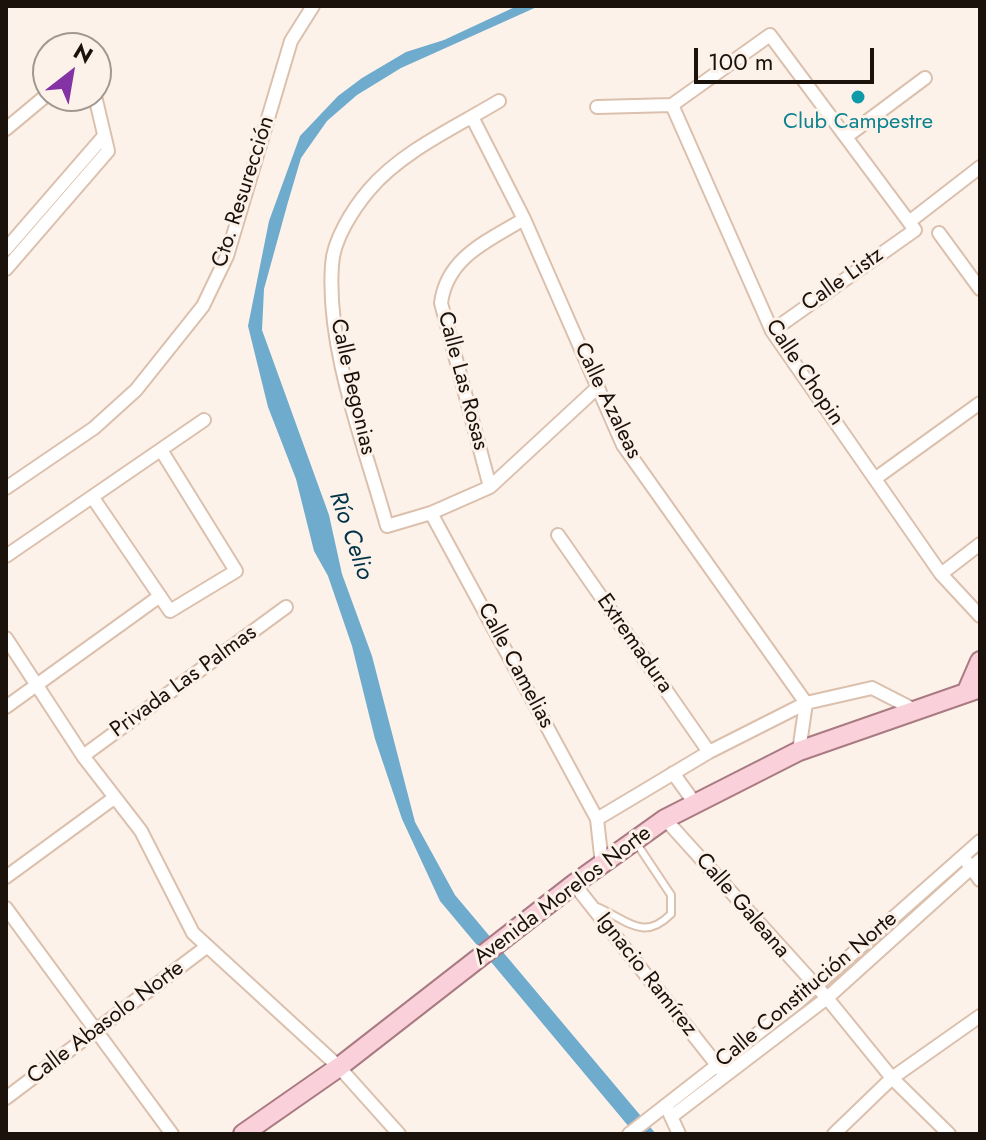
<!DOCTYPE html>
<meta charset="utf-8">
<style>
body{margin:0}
#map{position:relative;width:986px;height:1140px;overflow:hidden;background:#fdf2ea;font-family:Jost,sans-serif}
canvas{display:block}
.frame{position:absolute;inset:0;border:8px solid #1b120c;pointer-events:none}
.north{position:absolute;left:32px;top:32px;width:80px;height:80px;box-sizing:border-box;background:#fdf2ea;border:2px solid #a39891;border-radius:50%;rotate:31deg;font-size:22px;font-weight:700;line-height:32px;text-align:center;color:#1b120c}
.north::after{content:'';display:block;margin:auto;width:28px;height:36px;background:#8333a3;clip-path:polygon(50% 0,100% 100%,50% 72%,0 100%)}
.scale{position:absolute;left:694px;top:48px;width:180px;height:36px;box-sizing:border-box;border:4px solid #1b120c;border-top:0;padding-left:10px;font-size:24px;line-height:28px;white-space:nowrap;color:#1b120c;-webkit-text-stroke:6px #fdf2ea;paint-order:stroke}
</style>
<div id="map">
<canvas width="986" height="1140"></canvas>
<div class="frame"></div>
<div class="north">N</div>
<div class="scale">100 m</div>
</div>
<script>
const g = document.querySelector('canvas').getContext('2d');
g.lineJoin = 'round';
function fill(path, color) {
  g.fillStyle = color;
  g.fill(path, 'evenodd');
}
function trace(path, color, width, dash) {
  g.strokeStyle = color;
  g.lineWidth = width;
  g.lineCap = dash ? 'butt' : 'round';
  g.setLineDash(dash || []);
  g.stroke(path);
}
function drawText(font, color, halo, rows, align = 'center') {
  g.font = font + ' Jost,sans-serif';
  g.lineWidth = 6;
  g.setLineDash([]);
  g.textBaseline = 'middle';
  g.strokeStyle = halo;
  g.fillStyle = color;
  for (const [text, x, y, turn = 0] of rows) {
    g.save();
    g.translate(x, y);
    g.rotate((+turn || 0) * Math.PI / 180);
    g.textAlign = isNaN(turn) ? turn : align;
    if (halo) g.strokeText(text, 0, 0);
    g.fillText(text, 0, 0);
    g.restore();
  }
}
const water = new Path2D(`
 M517 6H539L401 68 357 95 327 121 301 158 288 202 264 289 262 330 329 515 342 574 372 656 415 822 455 895 656 1134H635L440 901 402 819 375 739 352 646 328 576 314 551 296 479 268 407 248 326 269 221 300 136 338 96 362 78 406 52 444 40Z`);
const lane = new Path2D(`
 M597 907C628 920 643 942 671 914V895L635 841`);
const street = new Path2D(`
 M499 101C456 127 402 151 369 190 353 209 333 240 332 265 326 349 365 446 387 526L431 513 490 487 598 387
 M672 105 772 331 941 574 980 616
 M597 107 672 105 770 35 915 230 772 331
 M472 117 524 219 623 445 806 703
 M6 129 48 94
 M846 137 925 78
 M909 222 980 167
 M939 233 980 289
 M6 249 104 136
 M6 269 108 151 95 96
 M876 478 980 403
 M490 487 441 303C447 257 488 241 524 219
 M6 488 94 428 136 390 203 306 227 256 291 41 313 6
 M93 498 170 611 236 571 161 450
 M431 513 597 819 602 864
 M558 535 709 752
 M6 556 204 420
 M941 574 980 544
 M6 638 83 756 141 831 193 933 339 1067 399 1134
 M6 707 160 596
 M799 751 806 703
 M83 756 286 607
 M673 773 694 802
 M597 819 709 752 806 703 872 688 913 709
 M665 819 827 998 892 1078 949 1134
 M967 862 980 880
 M6 877 114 798
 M574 884 721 1070
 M6 908 172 1134
 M6 1098 205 948
 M669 1112 679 1134
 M671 1117 827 998 980 860
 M629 1134 798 1002 980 841
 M834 1134 892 1078 980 1016`);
const primary = new Path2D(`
 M967 691 980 661
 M243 1134 339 1067 574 884 665 819 799 751 980 688`);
const markers = [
 [858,97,8,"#0f9aa8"]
];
const cultureNames = [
 ["Club Campestre",858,123]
];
const streetNames = [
 ["Cto. Resurección",244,192,-72],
 ["Calle Listz",843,280,-35],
 ["Calle Chopin",804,373,56],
 ["Calle Las Rosas",462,381,75],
 ["Calle Begonias",352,387,77],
 ["Calle Azaleas",607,401,64],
 ["Extremadura",634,644,55],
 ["Calle Camelias",515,666,62],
 ["Privada Las Palmas",184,682,-36],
 ["Avenida Morelos Norte",563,896,-37],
 ["Calle Galeana",742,906,49],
 ["Ignacio Ramírez",646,975,52],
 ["Calle Constitución Norte",807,990,-40],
 ["Calle Abasolo Norte",106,1023,-37]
];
const waterNames = [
 ["Río Celio",350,536,71]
];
fill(water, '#6fabcd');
trace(lane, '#dbc0ad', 10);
trace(street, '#dbc0ad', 16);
trace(primary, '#a97a82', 22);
trace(lane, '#fff', 6);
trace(street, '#fff', 12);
trace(primary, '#fad1da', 18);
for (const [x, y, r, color] of markers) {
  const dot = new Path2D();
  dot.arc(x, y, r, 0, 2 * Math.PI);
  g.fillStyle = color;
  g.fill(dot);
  trace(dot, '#fdf2ea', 3);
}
drawText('22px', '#0d838f', '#fdf2ea', cultureNames);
drawText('22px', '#1b120c', '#fdf2ea', streetNames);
drawText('italic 24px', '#00334a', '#fdf2ea', waterNames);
</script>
